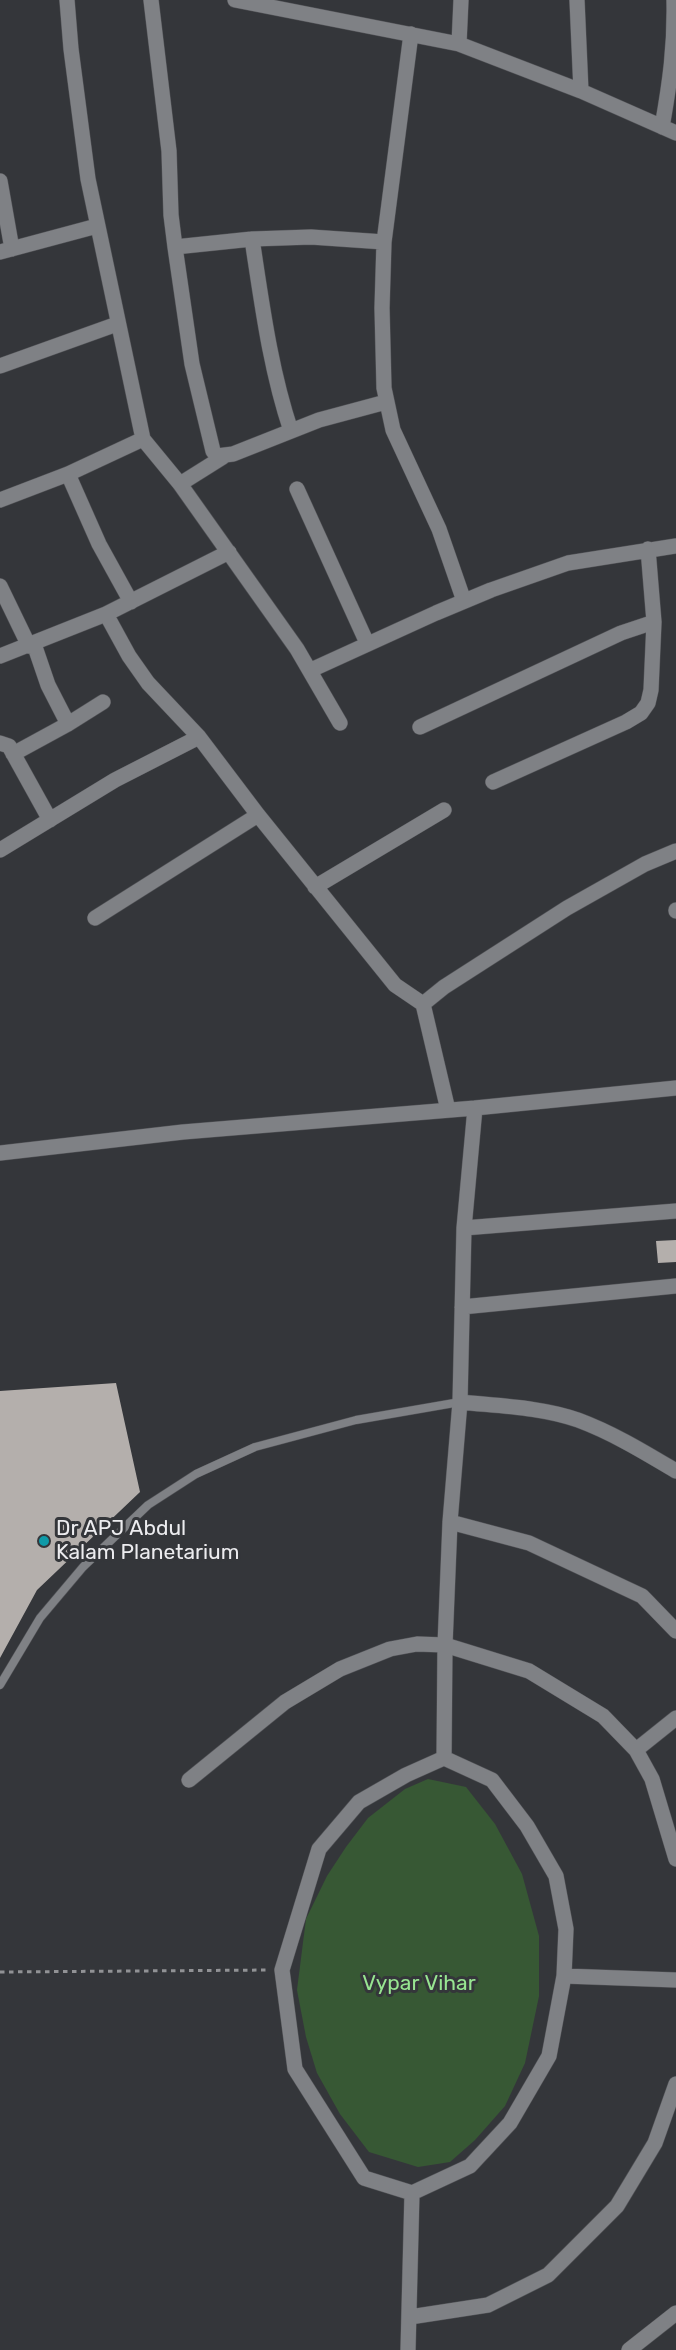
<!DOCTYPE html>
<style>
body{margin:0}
canvas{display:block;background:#34363a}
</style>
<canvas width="676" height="2350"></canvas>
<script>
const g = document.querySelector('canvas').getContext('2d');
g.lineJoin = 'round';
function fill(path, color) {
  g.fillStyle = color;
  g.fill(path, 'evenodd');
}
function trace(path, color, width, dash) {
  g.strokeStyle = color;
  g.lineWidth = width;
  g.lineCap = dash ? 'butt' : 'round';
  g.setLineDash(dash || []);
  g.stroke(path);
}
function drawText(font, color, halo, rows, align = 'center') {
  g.font = font + ' Rubik,sans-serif';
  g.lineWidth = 6;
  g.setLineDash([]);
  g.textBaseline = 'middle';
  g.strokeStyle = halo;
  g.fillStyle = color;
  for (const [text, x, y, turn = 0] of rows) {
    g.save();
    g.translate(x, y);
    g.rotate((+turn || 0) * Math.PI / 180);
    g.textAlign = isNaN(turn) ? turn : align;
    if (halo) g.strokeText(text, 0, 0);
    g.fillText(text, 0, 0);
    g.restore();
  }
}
const green = new Path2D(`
 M428 1779 466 1787 495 1824 522 1874 539 1936V1996L525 2063 505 2106 475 2140 450 2162 418 2167 369 2152 340 2114 317 2073 306 2037 297 1990 306 1919 327 1876 346 1847 368 1818 405 1789Z`);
const building = new Path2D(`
 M676 1240V1262L658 1263 656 1241Z
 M116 1383 140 1492 37 1590 0 1658V1391Z`);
const path = new Path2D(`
 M0 1972 269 1970`);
const service = new Path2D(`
 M0 1685 40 1618 83 1567 148 1505 196 1474 255 1447 356 1420 460 1402`);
const minor = new Path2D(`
 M67 0 71 49 88 179 143 439 180 484 297 649 340 723
 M151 0 169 151 171 215 175 247 192 364 213 451 217 456 233 454 319 420 386 402
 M235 0 459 44 581 91 676 133
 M577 0 581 91
 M411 34 384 242 382 308 384 388 393 430 439 529 464 601
 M459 44 461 0
 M662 127C670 82 675 46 674 0
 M0 181 12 249
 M252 239C262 304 270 368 291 431
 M175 247 252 239 311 237 384 242
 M0 252 97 226
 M0 366 117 324
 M68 474 99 544 131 602
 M180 484 223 457
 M297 489 367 643
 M0 500 68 474 143 439
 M0 586 29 646 35 647 48 685 68 724
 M106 614 129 656 148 683 199 737 258 815 395 985 423 1004
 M0 656 106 614 229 552
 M311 670 436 613 491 590 568 563 676 546
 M420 727 621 633 654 622
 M0 743 9 746 50 820
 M13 754 68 724 103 702
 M493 782 626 722 641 713 648 703 651 690 654 622 648 549
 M0 850 115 780 199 737
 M315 887 444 810
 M676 910V911
 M95 918 258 815
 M448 1110 423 1004 444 987 567 908 645 864 676 851
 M0 1153 183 1132 475 1108
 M464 1228 676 1211
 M462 1307 676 1286
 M460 1402C498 1406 541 1407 578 1420 613 1433 644 1452 676 1471
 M450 1522 529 1543 642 1596 676 1631
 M636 1750 676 1718
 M444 1758 406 1775 359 1802 319 1849 282 1970 295 2069 364 2178 412 2193 470 2166 510 2123 549 2056 564 1976 566 1929 556 1876 527 1826 492 1780 444 1758 445 1645 450 1522 460 1402 464 1228 475 1108 676 1088
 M189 1780 285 1702 340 1669 390 1649 417 1644 445 1645 529 1671 603 1716 636 1750 652 1779 676 1859
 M564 1976 676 1980
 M410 2317 488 2305 548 2275 617 2206 655 2143 676 2084
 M408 2350 412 2193
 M629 2350 676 2313`);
const markers = [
 [44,1541,6,"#0f9aa8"]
];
const poiNames = [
 ["Dr APJ Abdul",56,1529],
 ["Kalam Planetarium",56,1553]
];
const parkNames = [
 ["Vypar Vihar",419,1984]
];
fill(green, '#375834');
fill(building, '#b4afac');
trace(service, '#525357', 9);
trace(minor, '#525357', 16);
trace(path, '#919295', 3, [4.5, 4.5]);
trace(service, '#7f8185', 8);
trace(minor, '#7f8185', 15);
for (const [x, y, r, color] of markers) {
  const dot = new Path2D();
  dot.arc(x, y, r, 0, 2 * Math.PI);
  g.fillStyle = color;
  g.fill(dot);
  trace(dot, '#34363a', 2);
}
drawText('21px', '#ececef', '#34363a', poiNames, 'left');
drawText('21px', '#97e591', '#34363a', parkNames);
</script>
